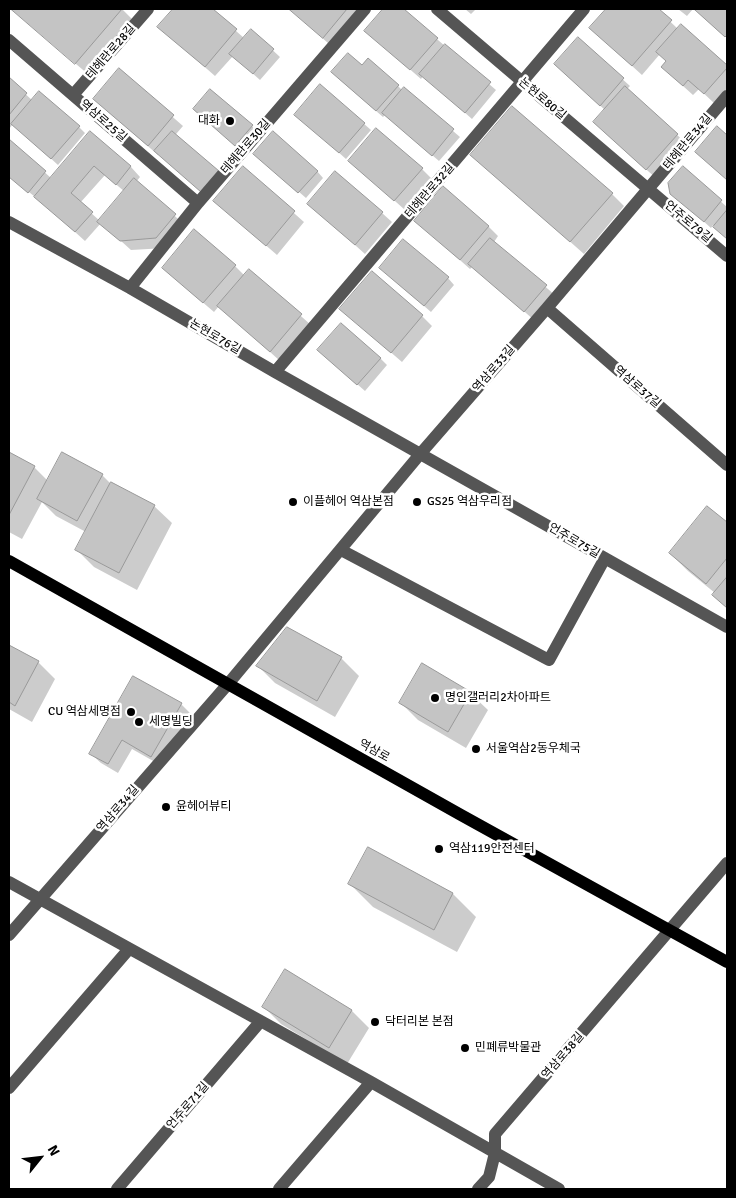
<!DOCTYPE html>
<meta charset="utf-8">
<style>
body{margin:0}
#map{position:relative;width:736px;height:1198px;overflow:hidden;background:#fff;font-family:Signika,sans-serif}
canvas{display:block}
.frame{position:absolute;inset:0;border:10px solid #000;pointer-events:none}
.north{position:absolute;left:15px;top:1133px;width:50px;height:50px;-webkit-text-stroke:4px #fff;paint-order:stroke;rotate:61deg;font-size:14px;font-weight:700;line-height:20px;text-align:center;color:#000}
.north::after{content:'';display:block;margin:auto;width:18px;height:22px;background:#000;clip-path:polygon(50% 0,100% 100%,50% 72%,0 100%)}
</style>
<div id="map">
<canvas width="736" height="1198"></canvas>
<div class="frame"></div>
<div class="north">N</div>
</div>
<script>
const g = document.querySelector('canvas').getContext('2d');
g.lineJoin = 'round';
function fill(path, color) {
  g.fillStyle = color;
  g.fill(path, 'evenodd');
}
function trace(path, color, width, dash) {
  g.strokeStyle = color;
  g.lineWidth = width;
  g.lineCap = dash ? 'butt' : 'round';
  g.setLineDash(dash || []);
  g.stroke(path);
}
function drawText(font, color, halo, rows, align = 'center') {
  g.font = font + ' Signika,"Noto Sans KR",sans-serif';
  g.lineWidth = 5;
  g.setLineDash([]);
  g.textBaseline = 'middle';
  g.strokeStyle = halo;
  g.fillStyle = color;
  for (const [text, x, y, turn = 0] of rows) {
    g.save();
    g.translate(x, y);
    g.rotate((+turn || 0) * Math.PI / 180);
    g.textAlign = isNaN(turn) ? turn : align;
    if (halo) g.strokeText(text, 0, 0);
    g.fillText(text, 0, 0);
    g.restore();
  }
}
const shadow = new Path2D(`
 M11 9H122L135 22 89 75Z
 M174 9H211L244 38 251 30 280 57 260 80 233 56 215 76 159 27Z
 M289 9H371L336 50Z
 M385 9H402L496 90 472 119 423 76 421 79 366 31Z
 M465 9H476L471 14Z
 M607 9H657L678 29 681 26 727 66V89L714 103 699 89 693 95 673 77 667 62 660 54 642 75 590 28Z
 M678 9H693L687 16Z
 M698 9H727V38L703 17 696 10Z
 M578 39 630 86 627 89 687 144 657 179 604 132 605 110 562 71Z
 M362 67 398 86 403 91 404 89 460 137 439 161 385 115 383 117 339 79Z
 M119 70 183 126 158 155 94 99Z
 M9 79 33 101 79 127 85 133 58 165 13 124 9 129Z
 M321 86 371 130 346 159 303 121Z
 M201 116 252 126 258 133 242 151Z
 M90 133 131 167 140 177 136 182 185 225 166 248 131 250 101 223 85 241 45 205 9 176V140L51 178ZM105 175 125 192 100 221 80 203Z
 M472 155 612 194 624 206 584 254Z
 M262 160 317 171 323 178 306 198Z
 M350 161 422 169 432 179 405 210Z
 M243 168 304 222 277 255 225 210Z
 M683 168 727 207V238L713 225 711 228 676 197Z
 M309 204 382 213 392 222 365 254Z
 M416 221 488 226 498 236 494 242 556 296 535 321 473 266 470 269Z
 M235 266 245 276 249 270 311 325 280 361 219 306 214 312 173 277Z
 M387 274 448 278 454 285 431 312Z
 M422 316 432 326 402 362 351 318Z
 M318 350 380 358 387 365 365 391Z
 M9 453 34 467 48 481 102 475 110 483 154 506 172 523 137 590 94 567 77 550 86 532 56 516 42 502 22 539 9 532Z
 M708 508 727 524V608L714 595 715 593 688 571 670 553Z
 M288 629 341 658 359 676 335 717 275 683 258 666Z
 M9 646 38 662 55 679 32 722 9 709Z
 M423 665 470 693 488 710 466 748 418 720 401 703Z
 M181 704 191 714 162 766 132 749 118 773 101 763 91 754Z
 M368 849 453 894 476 917 457 952 373 907 350 884Z
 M285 971 352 1011 369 1028 347 1064 281 1024 264 1007Z`);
const building = new Path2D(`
 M11 9H122L75 64Z
 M173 9H213L237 29 205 67 157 27Z
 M289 9H347L323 38Z
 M383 9H404L438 38 410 70 364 31Z
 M606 9H659L672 20 632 66 589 28Z
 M696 9H727V35L725 37 695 10Z
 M681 24 727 65V68L704 94 688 80 683 86 661 67 666 61 656 52Z
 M251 29 274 49 253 74 229 54Z
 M578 37 624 78 600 106 554 64Z
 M445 44 491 82 465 113 419 74Z
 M348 53 362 65 368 58 399 85 376 111 331 72Z
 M119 68 174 115 148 146 93 99Z
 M9 77 27 93 9 115Z
 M320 84 365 123 339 153 294 115Z
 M625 86 678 134 646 170 593 122Z
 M404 87 454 129 432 156 382 113Z
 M210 89 253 125 235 146 193 109Z
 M39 91 80 126 51 159 11 124Z
 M512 106 613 193 570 242 470 155Z
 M717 126 727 135V180L695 152Z
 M376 128 423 168 394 201 348 161Z
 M90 131 131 166 116 185 94 166 71 193 93 212 75 232 34 197Z
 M172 131 219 171 201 192 154 151Z
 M273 131 318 171 298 193 253 154Z
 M9 139 46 171 28 193 9 177Z
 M243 166 295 211 266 246 213 201Z
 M683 166 722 200 704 222 670 194 668 183Z
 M335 171 383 212 355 245 307 204Z
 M134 178 176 214 156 238 120 241 97 222Z
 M443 186 489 226 460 260 414 221Z
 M727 210V239L713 227Z
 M194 229 236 265 203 303 162 268Z
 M490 238 547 285 524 312 468 264Z
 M403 239 449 277 424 306 379 268Z
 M249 269 302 314 270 352 217 306Z
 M372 271 423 315 391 353 339 309Z
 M341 323 381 358 357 385 317 350Z
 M9 452 35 466 9 515Z
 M62 452 103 474 77 521 37 499Z
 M111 482 155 505 119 573 75 550Z
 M707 506 727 522V558L706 584 669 553Z
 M727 577V608L712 595Z
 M287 627 342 657 317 701 256 666Z
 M9 645 39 661 15 706 9 702Z
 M422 663 471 692 448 732 399 703Z
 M133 676 182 703 151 757 122 740 108 764 89 754Z
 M368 847 453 893 434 930 348 884Z
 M285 969 352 1010 329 1048 262 1007Z`);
const minor = new Path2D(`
 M437 9 727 256
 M9 40 198 203
 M73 95 148 9
 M9 222 130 288 275 372 727 627
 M130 288 198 203 365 9
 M547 308 727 465
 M275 372 584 9
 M341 550 549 660 605 558
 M9 882 371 1082 559 1189
 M9 935 228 684 421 453 547 308 727 96
 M9 1088 129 949
 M117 1189 260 1022
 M279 1189 371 1082
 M478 1189 489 1177 495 1153V1134L727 863`);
const major = new Path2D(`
 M9 561 461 815 727 962`);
const markers = [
 [230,121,5,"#000"],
 [293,502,5,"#000"],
 [417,502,5,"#000"],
 [435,698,5,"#000"],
 [131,712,5,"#000"],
 [139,722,5,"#000"],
 [476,749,5,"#000"],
 [166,807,5,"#000"],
 [439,849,5,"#000"],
 [375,1022,5,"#000"],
 [465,1048,5,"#000"]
];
const streetNames = [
 ["테헤란로28길",111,52,-49],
 ["논현로80길",542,99,40],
 ["역삼로25길",103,121,41],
 ["테헤란로34길",688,142,-50],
 ["테헤란로30길",246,147,-49],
 ["테헤란로32길",430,191,-49],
 ["언주로79길",688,222,40],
 ["논현로76길",215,337,30],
 ["역삼로33길",494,369,-49],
 ["역삼로37길",637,387,41],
 ["언주로75길",574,541,30],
 ["역삼로",374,751,29],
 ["역삼로34길",118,809,-49],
 ["역삼로38길",563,1056,-49],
 ["언주로71길",188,1106,-49]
];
const poiNames = [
 ["대화",220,121,"right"],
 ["이플헤어 역삼본점",303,502],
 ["GS25 역삼우리점",427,502],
 ["명인갤러리2차아파트",445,698],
 ["CU 역삼세명점",121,712,"right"],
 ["세명빌딩",149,722],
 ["서울역삼2동우체국",486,749],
 ["윤헤어뷰티",176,807],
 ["역삼119안전센터",449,849],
 ["닥터리본 본점",385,1022],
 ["민폐류박물관",475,1048]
];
fill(shadow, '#0003');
fill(building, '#c4c4c4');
trace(building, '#999', 1);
trace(minor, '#555', 12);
trace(major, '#000', 12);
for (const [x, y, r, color] of markers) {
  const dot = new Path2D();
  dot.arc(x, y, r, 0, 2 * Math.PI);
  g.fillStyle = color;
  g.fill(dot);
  trace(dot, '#fff', 2);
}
drawText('12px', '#000', '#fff', streetNames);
drawText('12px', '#000', '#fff', poiNames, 'left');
</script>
